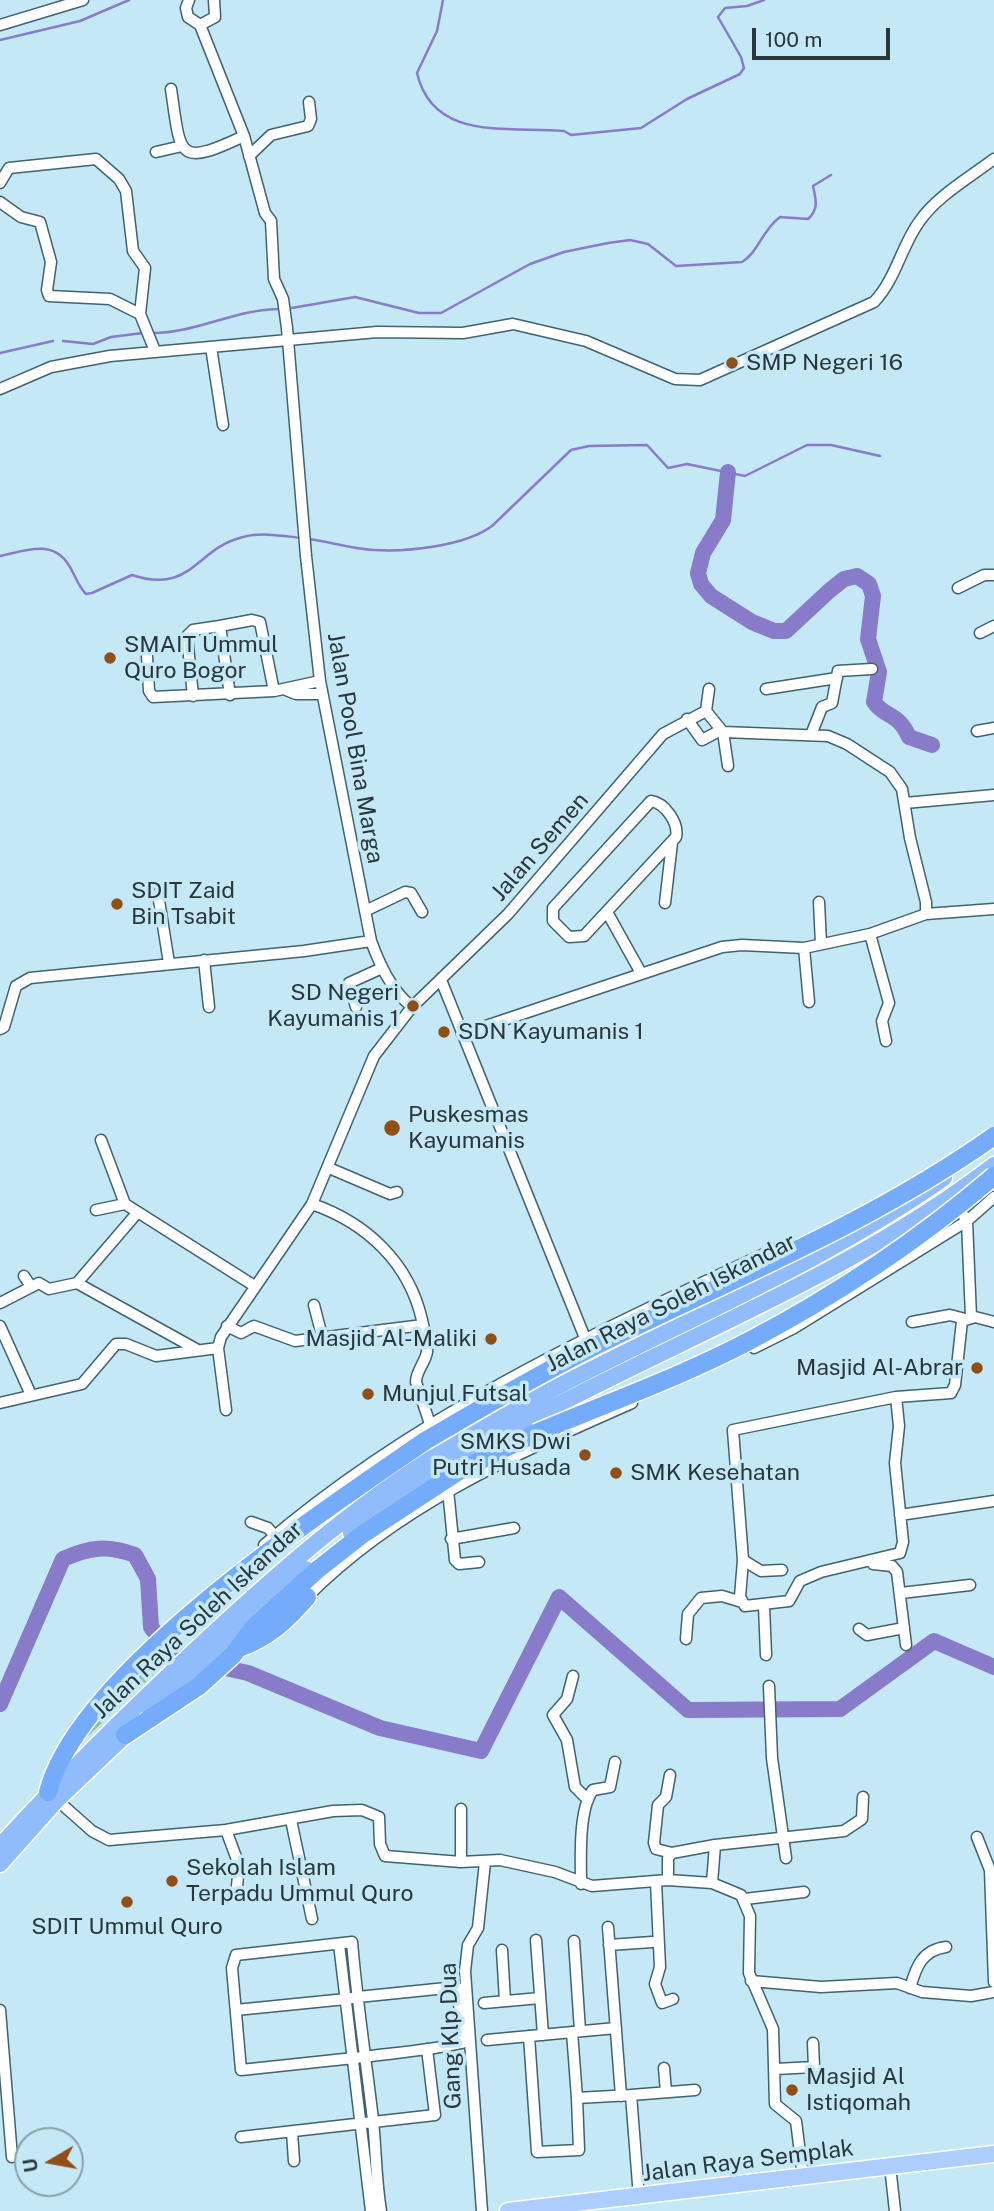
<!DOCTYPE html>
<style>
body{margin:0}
#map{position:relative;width:994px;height:2211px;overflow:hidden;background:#c4e8f6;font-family:"Public Sans",sans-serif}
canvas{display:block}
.north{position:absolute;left:14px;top:2127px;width:70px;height:70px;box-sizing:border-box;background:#c4e8f6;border:2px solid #86a1ac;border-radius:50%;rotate:260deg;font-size:19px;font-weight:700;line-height:28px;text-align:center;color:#29373c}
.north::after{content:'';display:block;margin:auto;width:24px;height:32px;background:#8f4f17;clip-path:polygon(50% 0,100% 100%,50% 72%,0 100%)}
.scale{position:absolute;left:752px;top:28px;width:138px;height:32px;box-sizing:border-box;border:4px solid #29373c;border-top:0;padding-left:9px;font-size:21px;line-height:24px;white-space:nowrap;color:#29373c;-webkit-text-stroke:5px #c4e8f6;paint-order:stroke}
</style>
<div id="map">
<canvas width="994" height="2211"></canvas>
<div class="north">U</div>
<div class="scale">100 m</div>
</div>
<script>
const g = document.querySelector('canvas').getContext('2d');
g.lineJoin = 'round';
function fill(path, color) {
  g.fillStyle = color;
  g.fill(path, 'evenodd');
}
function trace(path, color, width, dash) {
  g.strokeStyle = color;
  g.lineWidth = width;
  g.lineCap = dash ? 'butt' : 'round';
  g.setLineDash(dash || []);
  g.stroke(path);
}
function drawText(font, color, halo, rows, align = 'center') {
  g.font = font + ' "Public Sans",sans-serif';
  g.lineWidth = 7;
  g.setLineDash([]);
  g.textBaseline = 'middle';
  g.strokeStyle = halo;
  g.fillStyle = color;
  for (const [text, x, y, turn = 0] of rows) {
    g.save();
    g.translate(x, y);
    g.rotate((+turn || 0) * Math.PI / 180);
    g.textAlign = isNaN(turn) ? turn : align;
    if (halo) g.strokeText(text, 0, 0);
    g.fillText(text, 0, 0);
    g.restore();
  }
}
const green = new Path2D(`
 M153 1655 169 1660 88 1736 85 1733Z`);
const stream = new Path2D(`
 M443 0 437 31 417 73C433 142 508 126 564 131L571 135 641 128 687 99 740 74 744 68 741 57 718 17 725 8 747 6 764 0
 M0 40 80 21 129 0
 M286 309 355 297 419 313H441L530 264 564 252 608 243 630 240 648 244 676 266 742 262C757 254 763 229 780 217L808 219C819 209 816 200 813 186L831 175
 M150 333C195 334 235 309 280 309
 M63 341 93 344 111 337 143 333
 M0 353 53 341
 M309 539C330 542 353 549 374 550 408 552 465 546 492 526L571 450 589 446 647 445 668 468 687 464 745 476 807 445H831L880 456
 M0 556C24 551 52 539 68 564 75 574 77 585 86 594L92 593 132 575C192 595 196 548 243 537 262 532 283 536 302 538`);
const river = new Path2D(`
 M728 472 723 520 703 553 698 573 701 584 711 596 752 622 774 631H786L829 591 844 579 857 576 869 584 873 596 868 639 879 672 874 702C885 718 898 712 909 737L932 745
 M0 1704 63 1559C90 1547 107 1545 135 1555L148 1579 151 1627 159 1638 178 1652 207 1664 248 1673 380 1728 481 1751 559 1597 688 1710 840 1709 934 1641 994 1667`);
const minor = new Path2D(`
 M189 0 186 8 188 17 200 25 215 17 214 0
 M0 25 83 0
 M200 25 244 136 265 213 271 221 274 279 283 299 287 328 306 556 320 681 371 941C380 965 391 990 412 1007L508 914 663 734 706 711 723 732 828 736 847 744 890 772 902 789 910 838 926 902V914
 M171 89C181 156 176 168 244 136
 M156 152 182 146
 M249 156 271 135 308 126 311 119 309 102
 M0 183 9 168 96 159 119 179 126 191 133 251 145 268 140 314 155 351
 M0 202 21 217 40 222 51 262 47 290 49 296 110 299 140 314
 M211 347 223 425
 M0 389 51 367 110 356 377 332 463 333 513 324 586 341 675 379 700 380 874 302C896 279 901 247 919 222 937 196 969 178 994 159
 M958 588 984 575H994
 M220 626 252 620 260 622 274 691
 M980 633 994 626
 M147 656 149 691 153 697 274 691 320 681
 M766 689 837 678
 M286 690 296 694H322
 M193 696 187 636 193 630 220 626 230 695
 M706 711 709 689
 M687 719 702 740 721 730
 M977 731 994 728
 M723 732 728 766
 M811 735 822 707 832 703 838 671 872 669
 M651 801C665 803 679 823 676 837L584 936 569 937 553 921V908Z
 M905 803 994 795
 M158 894 169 963
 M819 902 821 944
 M665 903 672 843
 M365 911 405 892 411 893 422 912
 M607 912 641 973
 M870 934 889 1003 882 1021 886 1041
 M804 948 809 1002
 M204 960 209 1007
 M441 980 587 1343
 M356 1007 349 983 382 968
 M0 1029 4 1027 16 986 30 978 304 951 371 941
 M462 1034 722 947 742 945 804 948 870 934 926 914 994 909
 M101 1140 125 1204 253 1285
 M329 1168 390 1194 397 1192
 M955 1202 967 1221 971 1317
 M312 1204C367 1223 409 1263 422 1320 424 1330 428 1342 427 1352 425 1363 416 1371 416 1382L430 1424
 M96 1210 125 1204
 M24 1276 30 1285
 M77 1283 138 1212
 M0 1303 39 1283 49 1289 77 1283 196 1349
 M314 1305 322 1336
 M912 1322 950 1315 965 1319
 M0 1326 31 1395
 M227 1326 241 1333 254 1326 295 1341 423 1325
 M754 1348 794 1328 967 1221 994 1197
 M896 1397 899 1426 895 1463 903 1542 900 1553 821 1572 800 1581 789 1601 745 1606 740 1597 743 1560 733 1430 896 1397 951 1393 955 1385 962 1321 975 1317 994 1322
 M0 1403 82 1384 116 1344H126L156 1356 218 1348
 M226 1410 218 1348 221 1337 312 1204 374 1056 412 1007
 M448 1490 455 1560 459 1564 479 1562
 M900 1515 994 1501
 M251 1522 268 1528 275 1536
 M451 1539 514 1528
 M264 1545C416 1414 598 1331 779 1247L783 1260
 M743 1560 761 1571 782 1570
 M873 1564 892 1566 897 1572 906 1645
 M901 1593 970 1585
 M307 1597C397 1506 516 1454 632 1403
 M764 1606 766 1655
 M859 1629 867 1635 904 1628
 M686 1639 688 1614 701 1598 722 1596 742 1602
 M573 1676 567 1699 553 1715 567 1740 575 1787 588 1800
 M769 1686 772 1758 786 1858
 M670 1775 666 1797 658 1805 654 1843 656 1849 672 1853
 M57 1800 92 1831 109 1840 226 1830 333 1811 362 1810 379 1817 380 1844 385 1856 461 1862 500 1860 555 1872 592 1886 668 1880 712 1883 741 1895 750 1916 749 1973 773 2029 775 2104 796 2121 803 2177
 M461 1809V1862
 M291 1820 312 1919
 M226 1830 239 1865 237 1886
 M977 1837 990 1870 994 1982
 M668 1880V1858L672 1853 715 1845
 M656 1882 660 1967 655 1984 662 2003 673 1999
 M712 1883 715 1845 844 1831 862 1819 863 1797
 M581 1884C581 1860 578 1810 593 1790L610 1787 615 1762
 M745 1899 804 1892
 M608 1927 621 2096
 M536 1940 543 2035
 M574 1941 580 2031
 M339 1944 371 2211
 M609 1945 652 1942
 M502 1950 505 2001
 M751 1981 821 1987 897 1983 922 1992 971 1996 994 1992
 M910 1988C916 1967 922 1950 946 1947
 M484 2003 540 1998
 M0 2010 12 2157
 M236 2010 346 1999 358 1997 456 1987 458 1988 462 2043C427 2051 390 2053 354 2058L241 2070 232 1968 236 1955 352 1942C357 2002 366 2060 373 2120 376 2150 376 2181 381 2211
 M572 2032 577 2098
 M529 2036 537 2152 579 2150 577 2098 631 2095
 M487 2040 616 2028
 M664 2068 666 2092
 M776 2069 814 2067 813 2043
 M292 2132 294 2161
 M241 2137 435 2115 427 2049
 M890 2166 895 2211
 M639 2197 631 2095 695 2090
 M482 2211 465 1971 468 1945 478 1928 485 1862`);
const primary = new Path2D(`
 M508 2211 994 2154`);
const trunk = new Path2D(`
 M351 1533C547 1379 796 1317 994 1165
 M150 1713 306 1569
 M0 1846C62 1778 127 1714 194 1651 272 1578 350 1509 440 1453 603 1351 787 1288 944 1178
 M0 1864 57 1800 133 1728`);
const motorway = new Path2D(`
 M239 1648C269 1637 286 1621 307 1597
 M125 1735 199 1686 233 1655 254 1627 317 1570 363 1534 459 1471 536 1433
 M48 1792C80 1671 322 1512 425 1441`);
const motorwayBridge = new Path2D(`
 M536 1433C607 1403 683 1376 751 1340 838 1294 919 1240 994 1176
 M425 1441C483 1407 541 1373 601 1343 734 1278 873 1222 994 1136`);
const markers = [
 [732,363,7,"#8f4f17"],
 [110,658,7,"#8f4f17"],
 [117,904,7,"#8f4f17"],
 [413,1006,7,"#8f4f17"],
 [444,1032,7,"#8f4f17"],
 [392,1128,9,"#8f4f17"],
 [491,1339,7,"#8f4f17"],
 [977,1368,7,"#8f4f17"],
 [368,1394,7,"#8f4f17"],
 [585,1455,7,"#8f4f17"],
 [616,1473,7,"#8f4f17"],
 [172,1881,7,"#8f4f17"],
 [127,1902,7,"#8f4f17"],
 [792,2090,7,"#8f4f17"]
];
const poiNames = [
 ["SMP Negeri 16",746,363],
 ["SMAIT Ummul",124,645],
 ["Quro Bogor",124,671],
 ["SDIT Zaid",131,891],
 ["Bin Tsabit",131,917],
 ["SD Negeri",399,993,"right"],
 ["Kayumanis 1",399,1019,"right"],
 ["SDN Kayumanis 1",458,1032],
 ["Puskesmas",408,1115],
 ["Kayumanis",408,1141],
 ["Masjid Al-Maliki",477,1339,"right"],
 ["Masjid Al-Abrar",963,1368,"right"],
 ["Munjul Futsal",382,1394],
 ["SMKS Dwi",571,1442,"right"],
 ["Putri Husada",571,1468,"right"],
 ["SMK Kesehatan",630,1473],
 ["Sekolah Islam",186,1868],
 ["Terpadu Ummul Quro",186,1894],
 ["SDIT Ummul Quro",127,1927,"center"],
 ["Masjid Al",806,2077],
 ["Istiqomah",806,2103]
];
const streetNames = [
 ["Jalan Pool Bina Marga",355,748,80],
 ["Jalan Semen",540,847,-49],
 ["Jalan Raya Soleh Iskandar",671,1303,-27],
 ["Jalan Raya Soleh Iskandar",198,1620,-43],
 ["Gang Klp Dua",451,2036,-92],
 ["Jalan Raya Semplak",748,2161,-7]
];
fill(green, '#88c19e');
trace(stream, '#887bc9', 2.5);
trace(river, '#887bc9', 16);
trace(minor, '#41626e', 13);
trace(primary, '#fff', 19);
trace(trunk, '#fff', 19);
trace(motorway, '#fff', 21);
trace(minor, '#fff', 10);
trace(primary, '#accdfd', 16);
trace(trunk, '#90bcfc', 16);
trace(motorway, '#74acfb', 18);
trace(motorwayBridge, '#fff', 21, []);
trace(motorwayBridge, '#74acfb', 18);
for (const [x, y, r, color] of markers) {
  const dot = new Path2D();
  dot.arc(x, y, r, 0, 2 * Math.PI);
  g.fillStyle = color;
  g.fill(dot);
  trace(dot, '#c4e8f6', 2.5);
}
drawText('23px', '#29373c', '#c4e8f6', poiNames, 'left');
drawText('23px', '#29373c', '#c4e8f6', streetNames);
</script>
